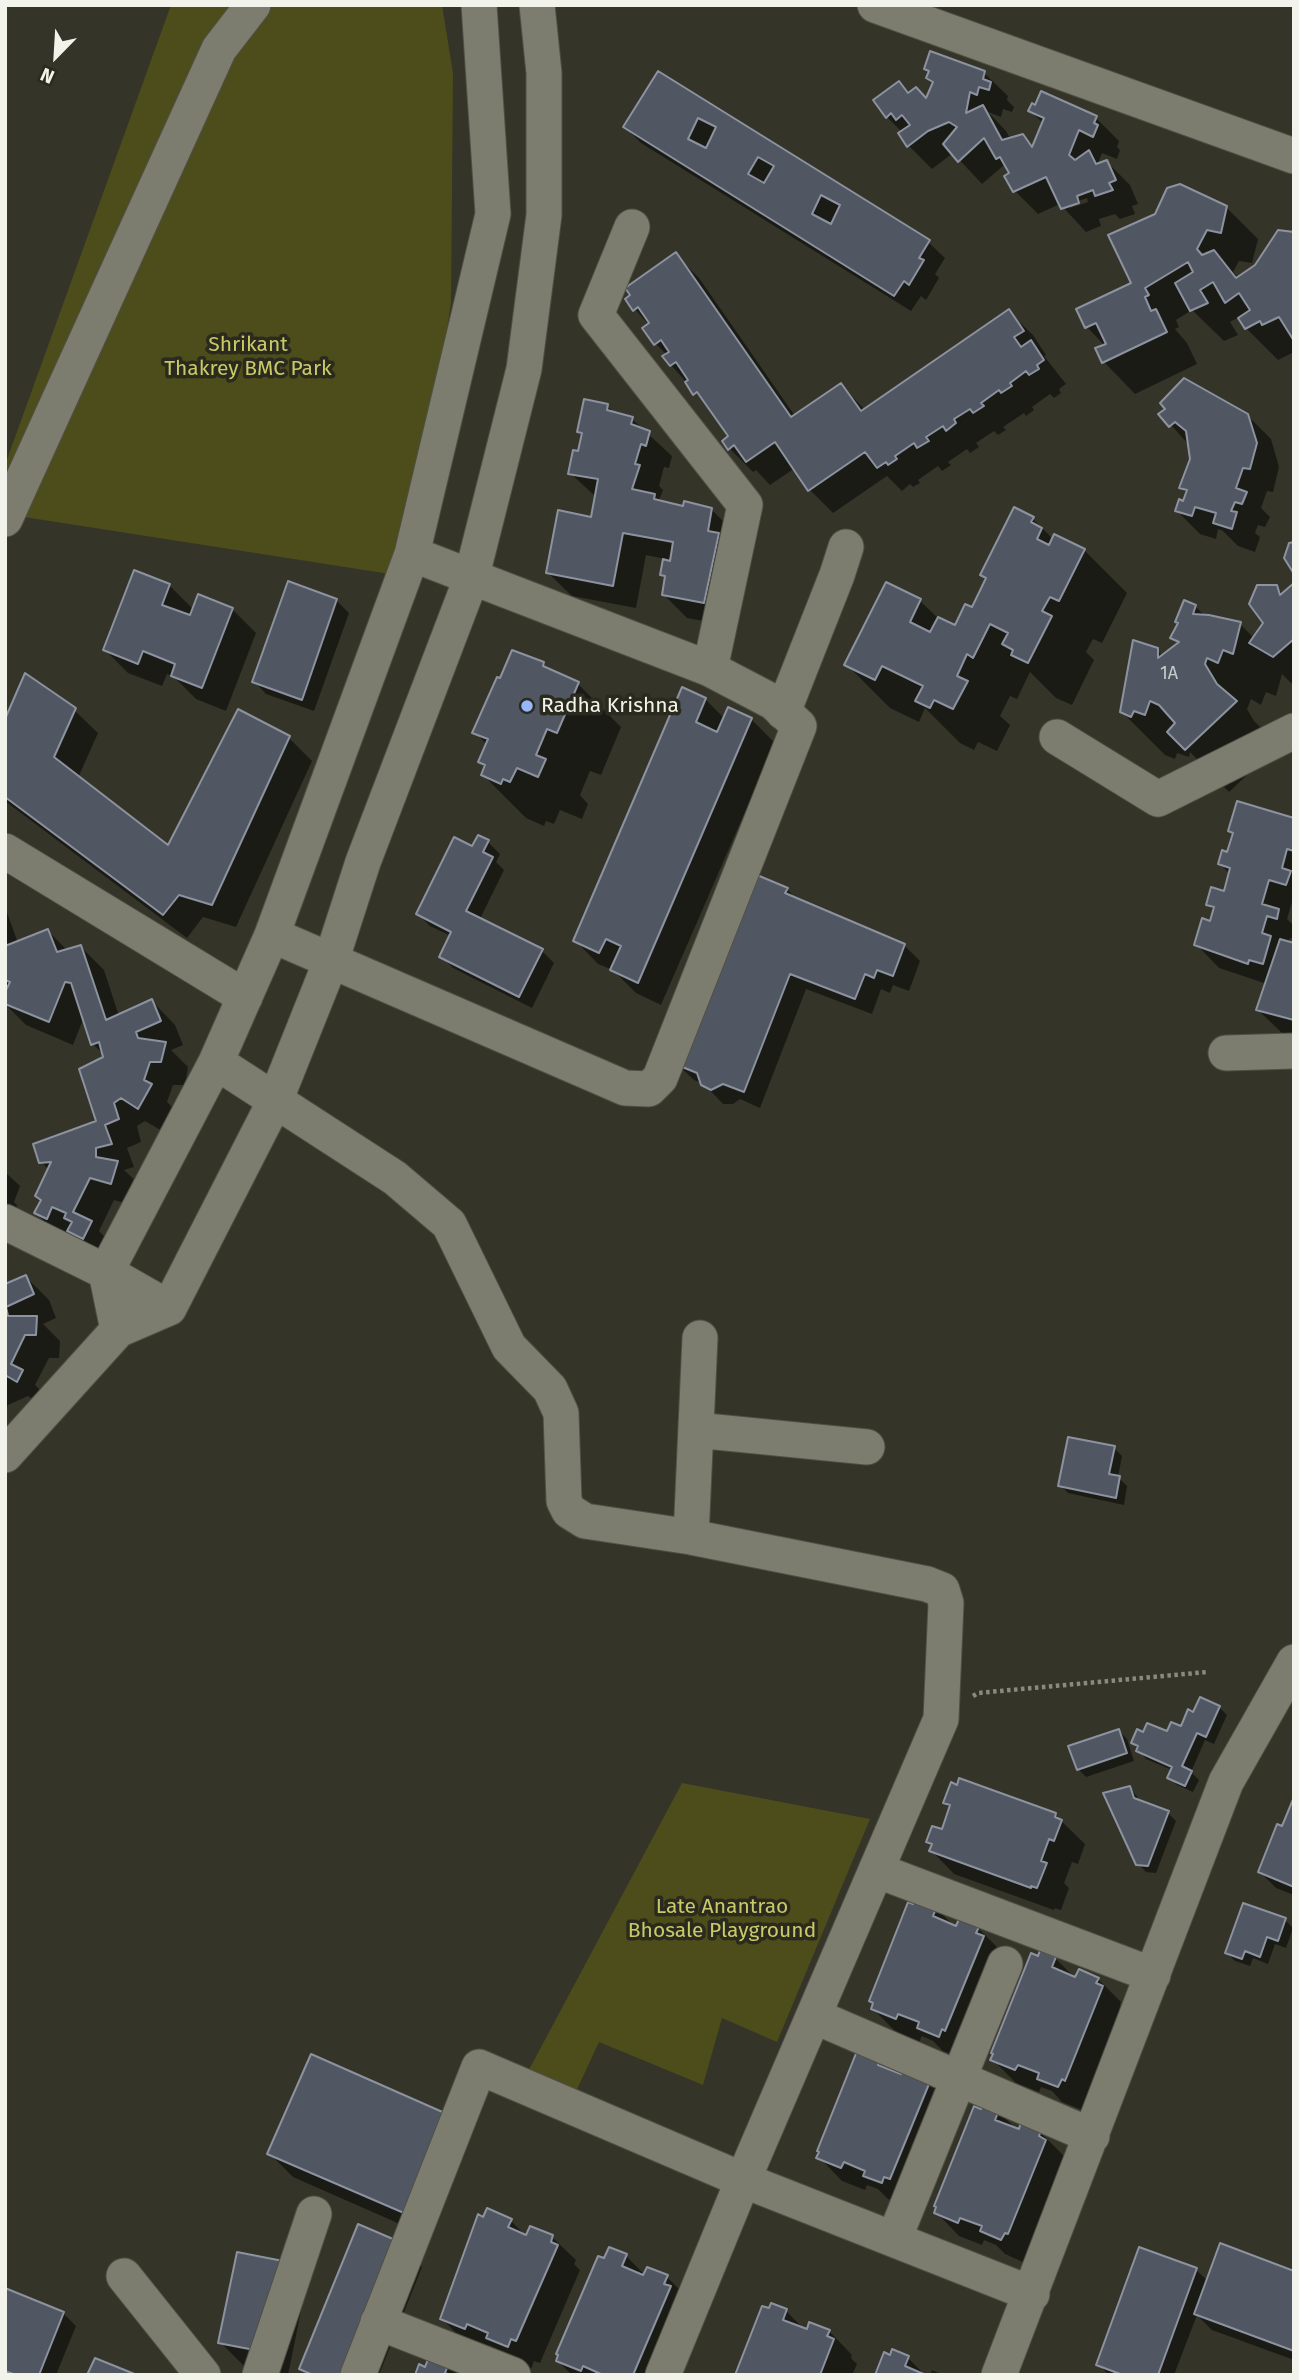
<!DOCTYPE html>
<style>
body{margin:0}
#map{position:relative;width:1299px;height:2380px;overflow:hidden;background:#343428;font-family:"Fira Sans",sans-serif}
canvas{display:block}
.frame{position:absolute;inset:0;border:7px solid #f2f3eb;pointer-events:none}
.north{position:absolute;left:21px;top:21px;width:70px;height:70px;-webkit-text-stroke:5px #2a2a1e;paint-order:stroke;rotate:204deg;font-size:19px;font-weight:700;line-height:28px;text-align:center;color:#f2f3eb}
.north::after{content:'';display:block;margin:auto;width:24px;height:32px;background:#f2f3eb;clip-path:polygon(50% 0,100% 100%,50% 72%,0 100%)}
</style>
<div id="map">
<canvas width="1299" height="2380"></canvas>
<div class="frame"></div>
<div class="north">N</div>
</div>
<script>
const g = document.querySelector('canvas').getContext('2d');
g.lineJoin = 'round';
function fill(path, color) {
  g.fillStyle = color;
  g.fill(path, 'evenodd');
}
function trace(path, color, width, dash) {
  g.strokeStyle = color;
  g.lineWidth = width;
  g.lineCap = dash ? 'butt' : 'round';
  g.setLineDash(dash || []);
  g.stroke(path);
}
function drawText(font, color, halo, rows, align = 'center') {
  g.font = font + ' "Fira Sans",sans-serif';
  g.lineWidth = 7;
  g.setLineDash([]);
  g.textBaseline = 'middle';
  g.strokeStyle = halo;
  g.fillStyle = color;
  for (const [text, x, y, turn = 0] of rows) {
    g.save();
    g.translate(x, y);
    g.rotate((+turn || 0) * Math.PI / 180);
    g.textAlign = isNaN(turn) ? turn : align;
    if (halo) g.strokeText(text, 0, 0);
    g.fillText(text, 0, 0);
    g.restore();
  }
}
const green = new Path2D(`
 M171 5H442L453 73 451 302 428 463 390 574 5 514V465Z
 M682 1783 870 1819 777 2042 722 2018 703 2085 599 2042 573 2098 524 2079Z`);
const shadow = new Path2D(`
 M926 68 984 73 1008 96 1007 100 1014 107 1012 112 1003 109 1001 117 988 112 1006 131 1011 140 1023 136 1034 148 1044 124 1030 111 1096 118 1119 141 1117 147 1120 150 1117 159 1102 153 1098 163 1100 164 1107 162 1130 185 1138 204 1132 206 1135 214 1120 219 1115 214 1099 219 1101 226 1086 232 1060 204 1038 214 1015 191 1011 174 1004 165 982 184 953 153 932 169 909 146 900 134 902 132 887 117 899 84 910 94 927 100 934 84 928 78 930 73ZM1087 198 1088 202 1070 208V204Z
 M658 73 928 242 945 258 935 274 939 278 926 300 921 296 911 311 641 143 625 127Z
 M1226 207 1258 239 1252 263 1239 261 1233 272 1239 278 1294 233V355L1292 353 1278 360 1246 328 1239 317 1230 322 1238 335 1224 341 1192 310 1176 320 1179 327 1175 329 1187 343 1197 364 1135 394 1104 362 1105 346 1087 327 1078 310 1133 284Z
 M676 255 699 278 795 416 841 385 865 410 1009 312 1033 335 1046 355 1044 356 1066 384 1059 389 1061 393 1054 398 1050 394 1032 407 1034 410 1026 416 1024 413 1003 427 1006 430 998 435 994 431 976 443 979 447 970 453 967 449 948 462 951 465 942 471 938 466 918 480 920 483 913 487 910 484 902 491 887 476 833 513 810 490 795 468 770 485 756 470 753 472 729 448 730 437 714 413 671 365 667 355 655 343 649 325 627 300Z
 M607 406 616 414 632 419 672 456 669 468 664 467 659 486 663 490 659 500 685 509H711L735 533 727 625 687 618 663 594 666 578 662 574 665 559 646 555 636 608 572 596 548 573 592 519 596 497 570 473 580 453 583 436 579 432Z
 M1161 414 1247 415 1271 439 1279 467 1273 492 1267 491 1261 508 1270 517 1265 527 1258 525 1255 533 1260 537 1255 552 1238 546 1223 531 1218 529 1216 539 1200 534 1177 511 1185 503 1188 494 1181 487 1192 459 1190 446Z
 M1033 519 1053 539 1084 550 1127 593 1102 643 1093 639 1086 652 1094 660 1072 705 1056 698 1030 672 1017 699 1010 696 1000 716 1010 725 997 751 978 742 974 750 960 743 925 708 919 722 890 708 847 665 887 584 920 601 939 619 956 628 973 609Z
 M169 585 194 610 232 609 256 633 226 711 196 699 173 676 167 674 162 686 128 673 105 650Z
 M1294 585V686L1282 674 1276 696 1266 692 1261 705 1251 699 1247 709 1254 721 1279 745 1229 792 1190 752 1189 757 1177 753 1175 759 1165 755 1122 712 1157 650 1163 656 1179 644 1172 637 1195 606 1205 616 1240 624 1254 638 1265 623 1276 587 1283 594Z
 M336 600 349 613 314 711 266 694 254 681Z
 M543 664 552 672 578 684 621 727 601 775 590 771 580 795 588 804 582 819 560 810 554 824 546 821 544 826 526 818 483 775 486 768 480 762 487 745 475 732Z
 M705 699 725 719H751L775 743 661 1005 636 993 613 970 598 964 575 940Z
 M74 710 98 733 78 778 169 848 289 738 312 761 236 927 203 917 187 938 5 801V723Z
 M1294 820V903L1292 902 1287 919 1294 926V939L1290 938 1288 943 1294 945V1037L1282 1033 1258 1010 1267 984 1219 968 1196 944 1211 923 1215 911 1208 904 1225 894 1230 874 1220 864 1228 855 1234 835 1230 831Z
 M488 842 500 854 496 862 504 870 480 919 542 951 554 963 532 1008 453 968 441 956 451 936 430 926 418 914 473 849Z
 M787 889 798 901 904 945 920 961 909 991 893 985 890 993 881 989 872 1014 806 989 760 1108 740 1099 733 1104H723L704 1084 694 1080 677 1064Z
 M5 907 18 943 48 931 68 951 81 947 104 970 119 1016 152 1001 175 1025 183 1045 171 1050 188 1067 185 1085H173L167 1102 174 1109 162 1131 145 1121 137 1126 141 1142 127 1148 134 1167 124 1170 141 1186 135 1206 114 1200 99 1231 114 1246 93 1254 73 1235 71 1241 59 1236 36 1213 42 1201 37 1196 49 1170 41 1162 99 1122 104 1055 93 1044 84 1017 73 1045 26 1025 5 1004Z
 M5 1172 20 1186 14 1202 17 1205 12 1218 5 1215Z
 M26 1277 49 1300 56 1318 43 1324 60 1341 59 1358H49L35 1385 45 1395 40 1404 28 1396 8 1405 5 1413V1286Z
 M1114 1448 1122 1456 1118 1477 1127 1486 1124 1505 1068 1493 1060 1485Z
 M1219 1707 1227 1715 1214 1744 1205 1740 1191 1772 1199 1780 1193 1792 1177 1785 1169 1777 1172 1770 1146 1759 1133 1743 1182 1728Z
 M1119 1731 1127 1739 1134 1761 1086 1777 1078 1769Z
 M1129 1788 1137 1796 1139 1802 1168 1813 1176 1821 1156 1873 1146 1872 1138 1864Z
 M1294 1802V1895L1276 1888 1260 1872 1283 1829Z
 M945 1803 1055 1815 1085 1844 1078 1864 1072 1862 1064 1883 1069 1888 1061 1910 1055 1908 1054 1910 954 1874 931 1850 933 1846 928 1841 943 1831 951 1809Z
 M936 1908 955 1927 978 1928 1002 1952 963 2059 943 2051 933 2041 922 2036 919 2042 896 2032 873 2009 875 2005 871 2001Z
 M1285 1920 1293 1928 1286 1948 1275 1944 1268 1964 1253 1958 1250 1966 1235 1961 1227 1953Z
 M1055 1958 1076 1979H1098L1121 2002 1120 2005 1126 2011 1082 2110 1062 2102 1052 2091 1041 2087 1039 2092 1016 2083 993 2060Z
 M881 2056 902 2077H924L947 2100 905 2206 888 2199 878 2189 867 2185 865 2190 842 2181 819 2157Z
 M312 2057 427 2236 293 2177 269 2153Z
 M998 2111 1019 2132H1040L1064 2156 1063 2159 1069 2164 1025 2263 1005 2254 996 2245 984 2240 982 2245 959 2236 936 2212Z
 M479 2217 511 2221 527 2237H552L576 2260 574 2264 580 2270 540 2363 534 2361 531 2369 511 2361 501 2351 490 2346 488 2351 465 2342 442 2319 444 2314 443 2312Z
 M399 2243 422 2267 379 2375H307L301 2369Z
 M1141 2249 1196 2270 1208 2281 1294 2273V2360L1212 2330 1197 2315 1174 2375H1109L1098 2364Z
 M626 2256 645 2275 667 2277 690 2300 666 2375H572L558 2361 605 2260Z
 M306 2286 288 2375 243 2365 220 2342Z
 M5 2290 63 2313 76 2326 56 2375H5Z
 M772 2305 786 2311 807 2332 829 2331 852 2355 851 2358 857 2364 852 2375H736Z
 M908 2358 925 2375H876Z
 M448 2364 458 2375H417L426 2369Z
 M932 2370 943 2375H930Z`);
const building = new Path2D(`
 M930 51 985 71 983 79 991 82 989 90 979 87 977 95 970 92 966 113 983 105 1002 140 1023 134 1032 147 1044 118 1028 111 1032 103 1035 105 1041 91 1097 116 1094 123 1098 125 1093 137 1079 130 1069 155 1075 160 1089 150 1096 164 1107 160 1116 180 1109 183 1113 190 1095 196 1093 190 1077 196 1079 203 1061 209 1046 177 1013 192 1004 176 1009 173 1000 157 996 159 984 138 958 162 943 144 957 127 949 122 928 131 907 147 898 133 910 125 902 115 896 120 891 113 886 118 873 100 899 81 908 93 916 87 926 98 933 82 926 78 929 71 924 69Z
 M658 71 930 240 919 258 924 260 909 285 904 281 894 296 623 127ZM698 118 716 127 706 148 688 139ZM758 157 774 166 764 183 748 174ZM821 195 840 205 831 224 812 214Z
 M1180 184 1227 206 1221 233 1207 230 1197 249 1202 255 1214 250 1236 278 1255 265 1278 230 1294 232V341L1279 317 1262 325 1260 321 1245 329 1238 318 1250 310 1239 293 1225 303 1213 282 1200 290 1208 303 1190 311 1175 283 1193 272 1188 262 1145 288 1149 295 1145 297 1151 311 1156 309 1167 332 1102 363 1095 348 1106 344 1096 323 1085 328 1076 309 1131 283 1108 235 1155 214 1167 188Z
 M676 252 791 417 841 383 861 411 1009 309 1024 331 1014 337 1021 347 1031 340 1044 360 1037 365 1039 369 1029 375 1026 371 1010 383 1012 386 1001 393 999 390 981 403 984 406 973 413 970 409 954 419 956 423 946 431 943 426 926 437 929 441 917 448 914 443 895 456 897 459 888 465 886 462 877 468 865 452 808 491 775 442 746 462 734 445 728 450 722 441 728 436 697 392 693 395 685 382 688 380 676 362 670 366 662 356 669 352 661 340 654 345 642 328 649 323 638 307 633 311 625 299 630 295 625 288Z
 M1184 378 1248 414 1257 443 1250 469 1243 468 1236 488 1247 492 1242 504 1235 502 1231 511 1237 512 1232 529 1213 523 1216 513 1195 507 1192 516 1175 511 1179 499 1183 501 1187 490 1179 488 1190 459 1186 431 1175 422 1169 427 1158 414 1165 409 1160 403Z
 M584 399 608 404 607 410 633 417 631 424 650 431 646 446 641 444 635 464 640 465 632 489 655 494 654 499 683 506 684 501 712 508 708 531 719 533 704 603 662 595 665 576 660 575 663 559 670 561 673 542 623 533 613 586 546 573 558 510 591 517 598 479 568 474 573 450 578 451 582 433 577 432Z
 M1014 507 1034 517 1031 522 1042 528 1037 539 1049 545 1054 534 1085 549 1059 601 1050 597 1042 611 1052 616 1028 663 1011 655 1013 650 1002 644 1008 633 990 624 973 658 967 654 957 676 968 681 953 709 934 700 930 708 915 701 923 686 882 666 875 680 844 665 886 582 921 599 910 622 930 632 938 617 955 625 965 604 972 607 986 578 980 575Z
 M1294 542V574L1284 558 1289 543Z
 M134 570 170 584 162 605 190 615 198 594 233 608 202 688 171 676 175 664 143 651 138 664 103 650Z
 M288 581 337 599 302 700 252 682Z
 M1294 583V639L1273 657 1249 643 1263 623 1249 604 1257 585H1277L1280 595Z
 M1184 600 1196 605 1193 614 1209 615 1241 622 1233 654 1223 650 1218 663 1207 658 1205 664 1217 684 1237 701 1185 750 1167 732 1175 723 1159 705 1150 701 1145 715 1134 711 1131 717 1120 712 1133 640 1158 648V658L1179 642 1170 638 1178 623 1175 622Z
 M512 650 544 662 543 666 579 682 557 733 547 729 536 755 546 759 538 777 517 768 510 782 503 779 501 784 481 775 485 765 478 762 488 739 472 733 497 677 500 678Z
 M25 673 76 708 54 757 168 845 238 709 290 736 212 905 179 895 163 915 5 797V719Z
 M682 687 706 698 696 722 717 732 728 707 752 718 638 983 610 970 621 946 606 939 599 953 573 941Z
 M1237 801 1294 818V851L1287 849 1282 868 1291 871 1286 885 1269 880 1262 904 1279 909 1277 919 1267 916 1262 933 1271 936 1263 964 1249 960 1248 964 1194 945 1202 918 1210 921 1214 907 1206 905 1211 887 1224 891 1230 868 1218 864 1222 850 1227 852 1233 833 1228 831Z
 M478 835 489 840 483 852 493 857 466 911 543 949 519 997 439 957 451 932 416 914 454 837 472 846Z
 M757 875 788 888 785 893 905 944 893 976 877 970 874 978 865 974 855 999 790 974 744 1092 723 1084 711 1090 701 1085 697 1073 675 1064Z
 M48 929 57 952 81 945 106 1020 152 999 161 1021 136 1032 138 1038 166 1042 161 1062H150L144 1080 152 1084 138 1109 121 1098 114 1103 119 1119 105 1125 112 1144 96 1148V1157L118 1161 111 1184 90 1178 73 1212 92 1221 83 1239 67 1231 72 1222 64 1218 66 1213 52 1207 47 1219 34 1213 41 1200 35 1196 51 1162 39 1163 33 1144 96 1121 79 1069 103 1057 99 1042 91 1045 71 983 65 982 49 1022 5 1004V992L10 982 5 980V946Z
 M1280 939 1294 943V1020L1256 1010Z
 M26 1275 34 1294 6 1307 8 1316H37L36 1335H25L11 1364 23 1370 17 1382 5 1375V1284Z
 M1068 1437 1115 1446 1109 1474 1120 1476 1116 1498 1058 1486Z
 M1200 1697 1220 1706 1206 1737 1197 1733 1182 1766 1192 1771 1185 1786 1167 1778 1172 1767 1136 1751 1138 1746 1131 1743 1137 1729 1143 1732 1147 1723 1167 1731 1171 1722 1181 1726 1188 1709 1193 1712Z
 M1119 1729 1127 1753 1077 1770 1068 1746Z
 M959 1778 1056 1813 1055 1817 1062 1820 1054 1841 1049 1839 1041 1861 1047 1863 1037 1888 1031 1886V1888L929 1851 932 1844 926 1842 932 1826 942 1829 950 1805 943 1803 951 1782 957 1785Z
 M1130 1786 1134 1798 1169 1811 1148 1866 1136 1865 1103 1793Z
 M1294 1797V1887L1258 1872 1277 1824 1282 1826Z
 M917 1898 937 1906 933 1916 956 1926 959 1919 979 1927 976 1933 984 1936 945 2031 942 2029 939 2037 917 2028 919 2022 898 2014 896 2019 871 2009 873 2003 869 2001 908 1902 913 1904Z
 M1243 1903 1286 1918 1278 1941 1267 1937 1260 1957 1245 1951 1242 1959 1225 1953Z
 M1040 1950 1056 1957 1052 1967 1075 1977 1079 1969 1099 1978 1096 1983 1103 1986 1065 2081 1062 2079 1058 2087 1037 2079 1039 2073 1018 2065 1015 2070 990 2060 993 2054 991 2053 1031 1953 1038 1956Z
 M857 2051 882 2055 878 2065 901 2074 905 2067 929 2084 890 2179 884 2177 882 2183 863 2176 865 2171 844 2162 841 2168 816 2158 819 2152 817 2151Z
 M311 2054 447 2114 404 2213 267 2154Z
 M983 2103 999 2110 995 2120 1019 2129 1021 2122 1041 2131 1039 2136 1046 2140 1008 2234 1005 2233 1001 2240 980 2231 982 2226 960 2218 958 2223 934 2213 936 2207 934 2206 974 2106 981 2109Z
 M487 2208 512 2219 508 2227 526 2235 530 2226 553 2235 551 2242 558 2245 516 2341 511 2339 508 2347 486 2338 488 2333 467 2324 465 2329 440 2319 478 2214 483 2217Z
 M358 2224 400 2242 346 2375H313L299 2369Z
 M1220 2243 1294 2271V2351L1194 2314Z
 M609 2247 627 2254 622 2266 643 2275 647 2267 668 2275 664 2284 671 2286 633 2375H603L583 2366 581 2371 556 2361 558 2355 556 2354 598 2256 604 2258Z
 M1139 2247 1197 2268 1158 2375H1123L1096 2365Z
 M237 2252 283 2261 265 2352 218 2343Z
 M5 2288 64 2312 39 2375H16L5 2371Z
 M771 2303 787 2309 783 2320 807 2329 809 2322 830 2330 827 2336 834 2339 820 2375H735L762 2306 769 2308Z
 M892 2349 909 2356 905 2366 926 2375H875L884 2352 890 2355Z
 M430 2354 449 2363 445 2373 450 2375H415L419 2364 425 2367Z
 M95 2358 137 2375H87Z`);
const path = new Path2D(`
 M973 1696 978 1693 1207 1672`);
const minor = new Path2D(`
 M875 5 1294 156
 M632 227 596 315 745 505 710 669
 M5 519 219 49 253 5
 M783 712 837 575 846 547
 M1057 737 1158 799 1294 731
 M5 851 245 997
 M272 935 625 1088 649 1089 660 1078 799 726 773 702 710 669 412 554
 M1226 1053 1294 1051
 M216 1062 395 1178 449 1224 509 1347 550 1389 561 1413 564 1501 569 1511 585 1521 691 1537 927 1584 942 1590 946 1603 941 1719 743 2180 663 2375
 M5 1222 106 1272 169 1308
 M118 1330 106 1272 216 1062 272 935 412 554 493 214 479 5
 M696 1430 867 1447
 M5 1455 118 1330 169 1308 275 1101 331 961 363 862 471 579 524 369 544 215V73L537 5
 M691 1537 700 1338
 M876 1870 1153 1975
 M814 2016 1092 2136
 M894 2239 1005 1964
 M124 2276 203 2375
 M378 2322 513 2375
 M260 2375 314 2214
 M358 2375 479 2067 743 2180 1032 2294
 M999 2375 1226 1782 1294 1662`);
const markers = [
 [527,706,7,"#96b6fd"]
];
const numberNames = [
 ["1A",1169,674]
];
const parkNames = [
 ["Shrikant",248,345],
 ["Thakrey BMC Park",248,369],
 ["Late Anantrao",722,1907],
 ["Bhosale Playground",722,1931]
];
const poiNames = [
 ["Radha Krishna",541,706]
];
fill(green, '#4d4d1c');
fill(shadow, '#0007');
fill(building, '#515762');
trace(building, '#8c929f', 2);
trace(minor, '#4f5045', 37);
trace(path, '#8a8a80', 4.5, [3.5, 3.5]);
trace(minor, '#7c7d6f', 35);
for (const [x, y, r, color] of markers) {
  const dot = new Path2D();
  dot.arc(x, y, r, 0, 2 * Math.PI);
  g.fillStyle = color;
  g.fill(dot);
  trace(dot, '#2a2a1e', 2.5);
}
drawText('18px', '#caccc9', null, numberNames);
drawText('21px', '#cac967', '#2a2a1e', parkNames);
drawText('21px', '#f2f3eb', '#2a2a1e', poiNames, 'left');
</script>
